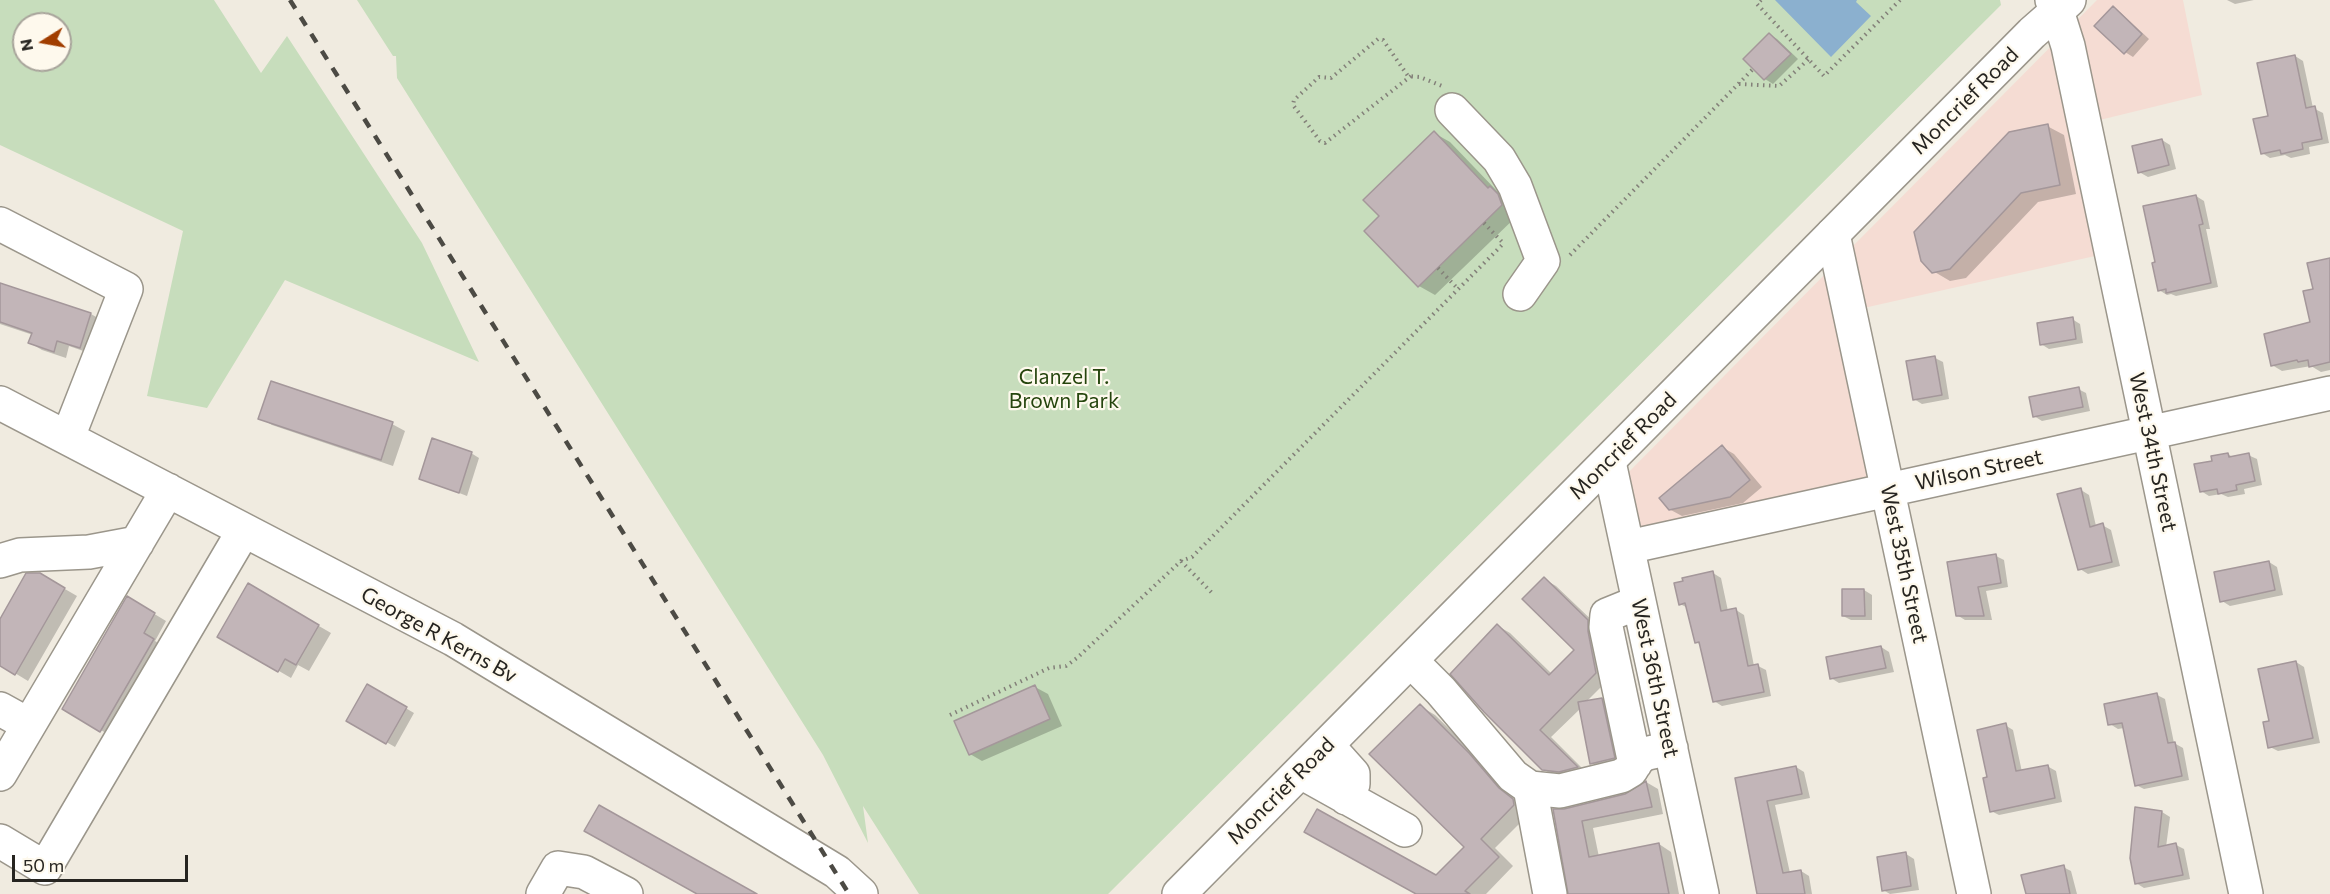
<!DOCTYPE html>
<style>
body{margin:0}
#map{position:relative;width:2330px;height:894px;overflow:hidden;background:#f0ebe0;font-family:Commissioner,sans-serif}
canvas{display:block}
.north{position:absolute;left:12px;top:12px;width:60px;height:60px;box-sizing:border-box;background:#fef9ed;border:2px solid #a8a49b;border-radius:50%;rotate:259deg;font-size:16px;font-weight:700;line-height:24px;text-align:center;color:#262420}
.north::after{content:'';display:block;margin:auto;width:21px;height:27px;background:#a13e00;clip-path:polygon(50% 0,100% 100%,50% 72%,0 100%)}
.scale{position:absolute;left:12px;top:855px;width:176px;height:27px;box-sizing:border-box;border:3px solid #262420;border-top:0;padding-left:8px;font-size:18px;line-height:21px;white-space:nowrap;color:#262420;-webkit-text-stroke:4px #fef9ed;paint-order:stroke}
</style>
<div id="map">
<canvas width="2330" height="894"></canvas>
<div class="north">N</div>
<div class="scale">50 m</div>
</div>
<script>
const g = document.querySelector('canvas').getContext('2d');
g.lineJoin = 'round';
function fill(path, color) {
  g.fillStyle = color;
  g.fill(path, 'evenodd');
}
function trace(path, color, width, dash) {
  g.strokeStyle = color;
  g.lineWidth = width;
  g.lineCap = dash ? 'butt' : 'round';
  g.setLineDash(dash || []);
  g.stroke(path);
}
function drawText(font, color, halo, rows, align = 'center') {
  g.font = font + ' Commissioner,sans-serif';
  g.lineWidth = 4.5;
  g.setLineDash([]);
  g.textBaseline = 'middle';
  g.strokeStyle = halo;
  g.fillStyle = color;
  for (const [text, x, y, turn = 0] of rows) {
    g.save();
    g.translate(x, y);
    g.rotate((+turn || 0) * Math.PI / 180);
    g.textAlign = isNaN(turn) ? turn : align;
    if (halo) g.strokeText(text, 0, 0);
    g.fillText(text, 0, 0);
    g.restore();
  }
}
const commercial = new Path2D(`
 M2097 0H2183L2202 95 2067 128 2095 256 1837 314 1872 482 1612 542 1603 498Z`);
const green = new Path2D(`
 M0 0H214L261 73 287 36 422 243 479 362 285 280 207 408 147 396 183 231 0 145ZM24 24H60V60H24Z
 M357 0H2000L2001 5 1108 894H919L863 806 868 843 823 755 397 78 396 56H393Z`);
const water = new Path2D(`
 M1775 0H1857L1856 2 1871 16 1831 57Z`);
const shadow = new Path2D(`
 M2227 0H2254L2235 4Z
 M2113 8 2121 13 2149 39 2133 57 2125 52Z
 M1769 34 1777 39 1798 59 1773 84 1765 79 1745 59Z
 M2295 56 2303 61 2313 108 2323 113 2329 143 2309 147 2310 154 2291 158 2285 155 2270 158 2262 153 2270 117Z
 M2047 126 2064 135 2076 194 2038 202 1966 278 1950 281 1933 271Z
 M1434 133 1450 142 1497 191 1506 197 1518 215 1435 295 1419 286 1381 216Z
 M2162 140 2170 145 2176 169 2148 177 2139 172Z
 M2196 196 2204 201 2210 229H2206L2218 287 2176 296 2171 294 2167 295 2159 290Z
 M2330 259V370L2321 372 2311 366 2282 371 2272 365 2311 323 2314 290Z
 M0 285 91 314 103 321 92 354 69 346 66 358 42 350 30 343 33 335 0 324Z
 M2072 319 2080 324 2083 343 2049 349 2041 344Z
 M1935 358 1943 362 1949 399 1922 404 1914 399Z
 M271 383 392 424 405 431 393 466 272 425 260 418Z
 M2078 389 2086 393 2090 411 2042 421 2034 416Z
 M1722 447 1734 454 1762 487 1743 503 1682 516 1669 509Z
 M471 453 479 458 467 496 421 478Z
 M2228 454 2234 458 2248 455 2257 459 2262 485 2244 489 2245 494 2228 497 2221 494 2209 496 2201 491 2213 462Z
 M2081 490 2089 495 2096 526 2102 525 2111 530 2120 566 2088 574 2080 569Z
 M1996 556 2004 560 2008 587 1986 591 1992 620H1965L1957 615Z
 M2269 562 2277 567 2283 595 2230 606 2222 601Z
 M1713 573 1721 578 1728 611 1736 610 1744 615 1754 666H1758L1766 670 1771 696 1722 706 1714 701 1701 645 1696 642 1688 608 1680 604Z
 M39 574 77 596 28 681 0 664V622Z
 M1544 579 1556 586 1600 628 1608 680 1586 702 1602 699 1610 704 1622 762 1600 768 1592 763 1581 708 1551 737 1588 774 1556 777 1543 769 1498 626 1510 633 1552 674 1576 650Z
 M248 585 331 633 309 671 298 665 291 678 219 636Z
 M1843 590H1864L1872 595V620H1851L1843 616Z
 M128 598 166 621 155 641 165 647 113 737 64 709Z
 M1881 647 1889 652 1894 672 1839 683 1831 678Z
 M2296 662 2304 667 2320 743 2278 751 2270 747V722Z
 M368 686 414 713 395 747 348 720Z
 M1035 687 1048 694 1062 726 982 761 970 754Z
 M2157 695 2165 699 2174 743 2183 748 2189 780 2144 789 2136 785 2124 728 2118 729 2110 724Z
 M1420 706 1435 715 1484 763 1514 799 1528 809 1529 814 1495 848 1513 866 1486 894H1419L1466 847Z
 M2005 725 2013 730 2022 772 2047 766 2056 771 2062 802 1999 815 1991 811 1988 779Z
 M1796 767 1804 772 1810 798 1775 805 1790 873 1801 871 1809 876 1812 894H1757L1737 780Z
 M1646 782 1658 789 1663 814 1593 828 1599 857 1659 844 1671 852 1679 894H1569L1565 811 1626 796Z
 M2162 812 2170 817 2166 847 2176 845 2184 849 2190 879 2144 888 2136 883Z
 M1906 854 1914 859 1919 890 1890 894 1883 890Z
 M2063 867 2071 871 2077 894H2027Z`);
const building = new Path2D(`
 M2113 6 2142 34 2124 54 2094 26Z
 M1769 33 1791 54 1764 80 1743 59Z
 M2295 55 2306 108 2315 106 2322 139 2302 143 2303 149 2281 154 2280 150 2261 154 2253 119 2268 116 2257 63Z
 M2048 124 2060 185 2021 193 1950 269 1932 273 1921 261 1914 232 2009 132Z
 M1434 131 1488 188 1490 186 1498 194 1502 205 1418 287 1364 231 1379 216 1363 200Z
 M2162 139 2169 165 2138 173 2132 146Z
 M2196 195 2203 224 2199 225 2211 283 2166 293V289L2158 291 2152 263 2155 262 2143 206Z
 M2330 258V362L2309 367 2308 360 2298 362 2297 360 2271 366 2264 334 2310 322 2303 291 2313 289 2307 263Z
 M0 283 91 313 80 348 57 341 54 352 28 343 32 333 0 322Z
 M2073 317 2076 339 2040 345 2037 323Z
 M1935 356 1942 395 1913 400 1906 361Z
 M271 381 393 422 381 460 258 419Z
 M2079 387 2083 407 2033 417 2029 397Z
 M432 438 472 452 459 493 419 479Z
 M1722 445 1750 480 1730 497 1669 510 1659 498Z
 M2228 453 2229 457 2249 453 2255 481 2236 485 2237 490 2218 494 2217 489 2200 492 2194 464 2212 461 2211 456Z
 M2081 488 2090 527 2103 523 2112 562 2078 570 2057 494Z
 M1996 554 2001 583 1978 587 1984 616H1956L1947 562Z
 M2269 561 2275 590 2220 602 2214 572Z
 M1713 571 1721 611 1736 608 1748 666 1758 664 1764 692 1713 702 1699 642 1695 643 1685 603 1679 605 1674 583 1683 581 1682 578Z
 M26 573H40L65 588 15 675 0 666V619Z
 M1544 577 1588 620V631L1596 673 1540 730 1578 767 1559 772 1542 770 1484 712 1450 674 1497 624 1549 675 1574 650 1522 599Z
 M248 583 319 625 296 665 285 659 278 672 217 637Z
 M1842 589H1864L1865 616H1842Z
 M127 596 155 613 144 633 154 639 100 732 62 709Z
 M1881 646 1886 668 1830 679 1826 657Z
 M2296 661 2313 738 2268 748 2263 722 2269 721 2258 669Z
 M367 684 407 707 386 744 346 721Z
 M1035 685 1050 719 969 755 954 721Z
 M2157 693 2168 743 2175 742 2182 776 2135 786 2122 723 2108 725 2104 704Z
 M1602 698 1615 758 1590 764 1578 702Z
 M1420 704 1469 753 1499 788 1513 799 1514 805 1481 839 1499 857 1465 891 1470 894H1416L1304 832 1317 809 1436 875 1464 847 1369 754Z
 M2006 723 2016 771 2048 765 2055 798 1990 812 1983 778 1987 777 1977 730Z
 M1796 766 1802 794 1767 801 1783 873 1801 870 1805 894H1757L1735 778Z
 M1646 781 1652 807 1582 821 1589 857 1659 843 1669 894H1568L1553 809H1564L1625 794Z
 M599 805 757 894H697L584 831Z
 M2135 807 2162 811 2158 847 2176 843 2183 875 2135 884 2130 858Z
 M1906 852 1911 886 1882 891 1877 857Z
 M2064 865 2070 894H2026L2021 875Z`);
const path = new Path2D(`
 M1761 0 1757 4 1824 76 1900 0
 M1411 76 1325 143 1320 141 1293 105 1294 100 1319 77 1331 78 1378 39 1383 40 1408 76 1420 77 1442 86
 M1739 84 1779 86 1809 59
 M1484 223 1504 244
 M1570 255 1753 69
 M1438 268 1458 289
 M1181 561 1213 594
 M950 715 1049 668 1066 666 1077 658 1181 561 1192 557 1504 243`);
const minor = new Path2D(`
 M2069 0 2057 11 2068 46 2246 894
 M1452 110 1499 159 1515 186 1543 261 1520 294
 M0 224 126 289 68 437
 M1833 234 1974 894
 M0 403 453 639 837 872 861 894
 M1609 462 1702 894
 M1628 547 2330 393
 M0 561 20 555 89 552 137 543
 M1411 661 1441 691 1513 776 1530 788 1560 791 1621 776 1631 770 1637 760 1644 754 1671 748
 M0 709 29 725
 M1327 745 1353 774V784L1346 798
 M1635 764 1606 627 1607 615 1639 602
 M1301 772 1405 830
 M0 774 168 490
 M1530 788 1550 894
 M0 841 45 868 244 530
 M543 894 558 868 584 872 626 894`);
const major = new Path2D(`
 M1179 894 2032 33 2057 11 2052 0`);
const rail = new Path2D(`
 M290 0 849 894`);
const streetNames = [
 ["Moncrief Road",1965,101,-45],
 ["Moncrief Road",1623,446,-45],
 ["West 34th Street",2153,452,78],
 ["Wilson Street",1979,470,-12],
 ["West 35th Street",1904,564,78],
 ["George R Kerns Bv",439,635,29],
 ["West 36th Street",1655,678,78],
 ["Moncrief Road",1281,791,-45]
];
const parkNames = [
 ["Clanzel T.",1064,377],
 ["Brown Park",1064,401]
];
fill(commercial, '#f5dcd3');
fill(green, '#c7ddbc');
fill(water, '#8bb0cf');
fill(shadow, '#0003');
fill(building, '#c2b5b8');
trace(building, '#a4979a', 1.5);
trace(minor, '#9b968b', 36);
trace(major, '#9b968b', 36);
trace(path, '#838079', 4, [1.5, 4.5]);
trace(minor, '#fff', 33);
trace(major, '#fff', 33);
trace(rail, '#4c4a44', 4.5, [10, 10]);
drawText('21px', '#262420', '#fef9ed', streetNames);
drawText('21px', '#25450d', '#fef9ed', parkNames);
</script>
